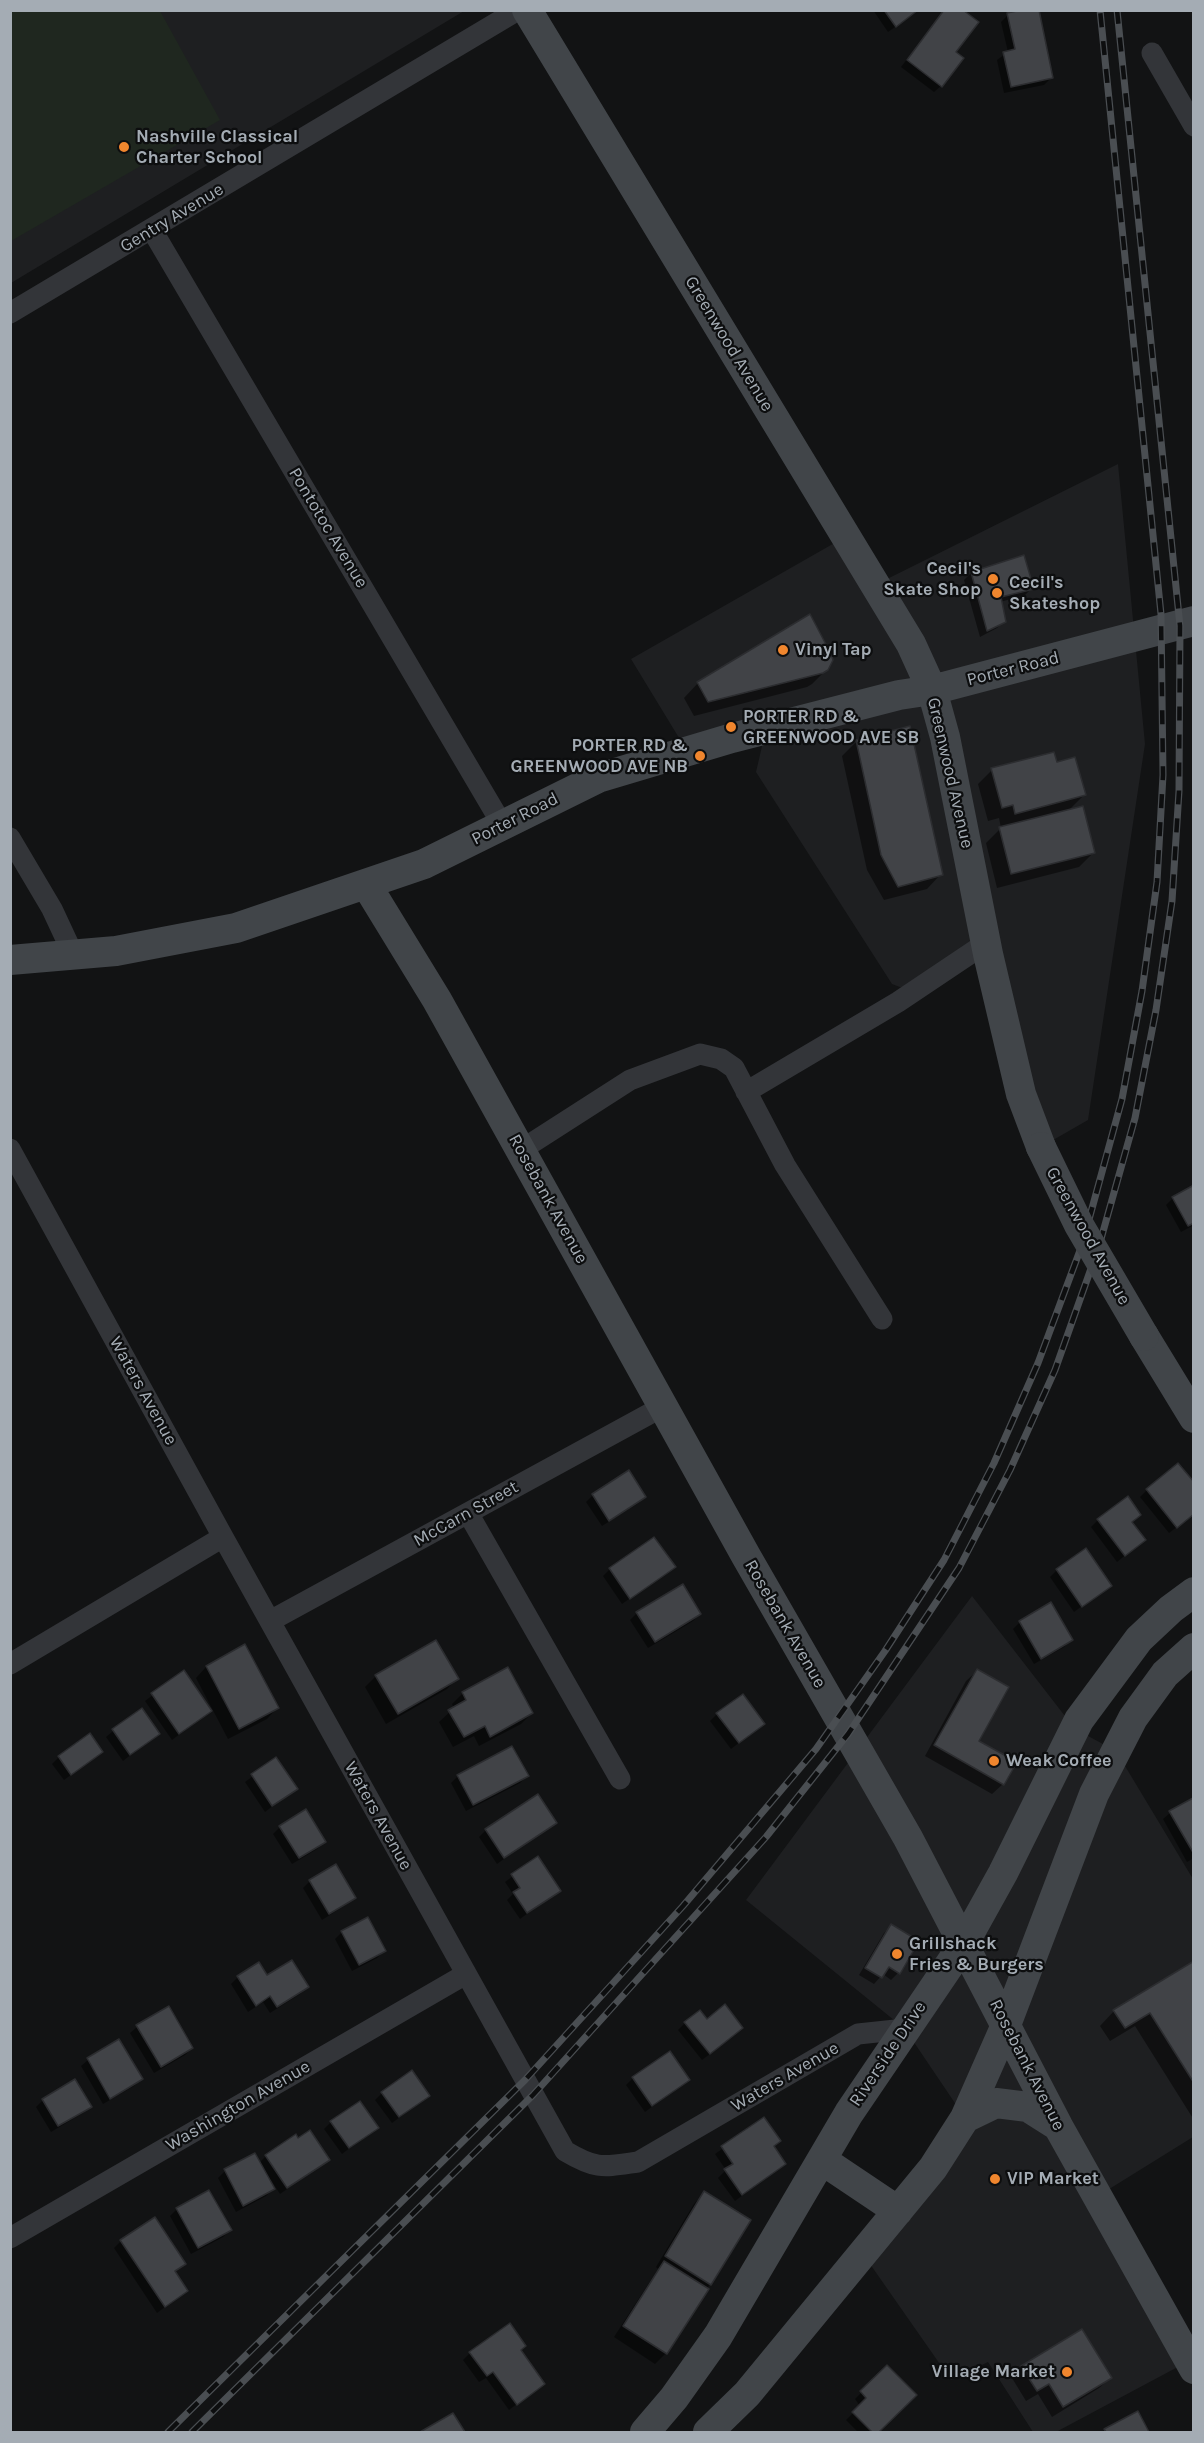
<!DOCTYPE html>
<style>
body{margin:0}
#map{position:relative;width:1204px;height:2443px;overflow:hidden;background:#121314;font-family:Karla,sans-serif}
canvas{display:block}
.frame{position:absolute;inset:0;border:12px solid #a4acb4;pointer-events:none}
</style>
<div id="map">
<canvas width="1204" height="2443"></canvas>
<div class="frame"></div>
</div>
<script>
const g = document.querySelector('canvas').getContext('2d');
g.lineJoin = 'round';
function fill(path, color) {
  g.fillStyle = color;
  g.fill(path, 'evenodd');
}
function trace(path, color, width, dash) {
  g.strokeStyle = color;
  g.lineWidth = width;
  g.lineCap = dash ? 'butt' : 'round';
  g.setLineDash(dash || []);
  g.stroke(path);
}
function drawText(font, color, halo, rows, align = 'center') {
  g.font = font + ' Karla,sans-serif';
  g.lineWidth = 4.5;
  g.setLineDash([]);
  g.textBaseline = 'middle';
  g.strokeStyle = halo;
  g.fillStyle = color;
  for (const [text, x, y, turn = 0] of rows) {
    g.save();
    g.translate(x, y);
    g.rotate((+turn || 0) * Math.PI / 180);
    g.textAlign = isNaN(turn) ? turn : align;
    if (halo) g.strokeText(text, 0, 0);
    g.fillText(text, 0, 0);
    g.restore();
  }
}
const built = new Path2D(`
 M11 11H464L11 283Z
 M1118 464 1145 744 1088 1120 1041 1147 986 943 913 992 892 984 756 772 766 729 687 751 631 659 845 537 875 585Z
 M972 1596 1075 1729 1116 1751 1193 1879V2137L1098 2196 1189 2361 1056 2432H1033L988 2362 951 2380 863 2254 965 2118 905 2029 746 1900Z`);
const green = new Path2D(`
 M11 10 160 11 220 120 11 241Z`);
const shadow = new Path2D(`
 M873 10H919L888 32Z
 M944 11 954 52 941 86 934 92 901 67Z
 M1008 15 1051 78 1044 85 1004 93 997 60 1008 52 1001 22Z
 M971 573 1032 588 1025 595 1000 602 1004 621 997 628 980 637 964 580Z
 M809 616 827 669 812 684 807 687 694 716 684 698 698 683Z
 M857 741 941 874 927 889 884 900 867 870 842 756Z
 M1056 764 1084 795 1067 812 1093 853 1079 867 997 888 986 843 1001 828 999 818 988 821 978 784 992 770Z
 M1194 1186V1225L1181 1232 1166 1205 1173 1198Z
 M1147 1490 1194 1514 1169 1533 1140 1497Z
 M593 1495 644 1497 637 1504 602 1526 586 1502Z
 M1098 1520 1131 1523 1144 1540 1117 1562 1091 1527Z
 M674 1567 622 1604 603 1576 610 1569Z
 M1057 1570 1110 1585 1074 1612 1050 1577Z
 M637 1613 700 1614 693 1621 648 1648 630 1620Z
 M1020 1622 1071 1640 1064 1647 1034 1664 1013 1629Z
 M206 1667 277 1708 267 1719 228 1739 196 1678Z
 M977 1671V1741L1003 1784 992 1794 925 1756 966 1681Z
 M183 1672 210 1711 172 1740 145 1701Z
 M376 1676 457 1678 447 1689 386 1724 365 1687Z
 M463 1693 532 1713 521 1724 479 1746 474 1736 453 1747 439 1722 454 1708 452 1704Z
 M717 1714 763 1724 731 1749 710 1721Z
 M113 1731 158 1733 123 1761 106 1737Z
 M102 1752 64 1780 52 1764 59 1757Z
 M276 1759 296 1788 265 1812 245 1782Z
 M458 1776H527L520 1783 466 1811 451 1783Z
 M1192 1800 1194 1858 1187 1862 1163 1819 1170 1813Z
 M555 1822 497 1864 479 1837 486 1830Z
 M280 1827 324 1842 317 1849 292 1864 273 1834Z
 M537 1858 559 1890 520 1919 507 1900 513 1894 505 1882Z
 M310 1881 354 1897 347 1904 322 1920 303 1888Z
 M891 1926 898 1973 891 1980 883 1974 874 1984 859 1975 884 1933Z
 M342 1932 384 1951 377 1958 352 1971 335 1939Z
 M1194 1963V2120L1135 2026 1110 2041 1100 2026 1114 2011Z
 M238 1977H267L307 1987 300 1994 270 2013 263 2002 248 2012 231 1984Z
 M706 2021 735 2035 702 2060 678 2030 685 2023Z
 M137 2027 192 2048 185 2055 154 2073 130 2033Z
 M119 2041 141 2079 134 2086 103 2104 81 2066 88 2060Z
 M633 2078 688 2080 645 2112 626 2085Z
 M382 2093 428 2096 392 2123 375 2100Z
 M43 2100 90 2106 83 2113 51 2132 36 2107Z
 M764 2119 779 2141 773 2147 784 2164 735 2201 718 2178 726 2170 715 2154Z
 M331 2122 377 2127 342 2154 324 2129Z
 M255 2155 259 2163 266 2156 328 2160 280 2194 271 2180 269 2181 273 2189 266 2196 236 2212 218 2178 225 2171Z
 M704 2193 710 2284 666 2353 655 2364 614 2337 658 2269 656 2267 694 2204Z
 M177 2209 230 2230 223 2237 191 2254 170 2216Z
 M121 2241 184 2264 174 2272 186 2291 157 2313 114 2248Z
 M519 2351 543 2384 509 2410 486 2378 479 2382 463 2360 470 2353Z
 M887 2367 915 2395 877 2432H858L846 2420 860 2406 855 2399Z
 M1022 2367 1110 2378 1099 2388 1052 2417 1038 2394 1026 2401 1012 2378Z
 M1137 2413 1147 2432H1103L1105 2431Z
 M452 2415 463 2432H422Z`);
const building = new Path2D(`
 M884 10H918L896 27Z
 M944 10H963L979 22 956 52 964 58 942 87 907 60Z
 M1022 10H1039L1053 78 1011 87 1003 52 1015 49 1007 13Z
 M1024 555 1034 589 1001 597 1006 622 987 631 971 572Z
 M810 614 831 654 833 660 828 670 823 673 708 702 697 682Z
 M910 726 943 875 898 887 881 855 856 740Z
 M1054 752 1057 762 1075 757 1086 795 1015 814 1013 805 1002 808 991 768Z
 M1083 806 1095 853 1011 874 999 827Z
 M1194 1185V1223L1188 1226 1172 1197Z
 M1178 1463 1194 1482V1514L1177 1528 1146 1489Z
 M629 1470 646 1497 609 1521 592 1494Z
 M1128 1496 1141 1515 1132 1522 1146 1540 1125 1556 1097 1519Z
 M654 1537 676 1567 630 1599 609 1568Z
 M1086 1548 1112 1586 1082 1607 1056 1569Z
 M683 1584 701 1614 655 1642 636 1612Z
 M1051 1602 1073 1640 1041 1659 1019 1621Z
 M436 1640 459 1679 398 1714 375 1675Z
 M245 1644 279 1708 239 1729 206 1666Z
 M508 1667 533 1713 490 1737 485 1726 464 1737 448 1710 466 1700 462 1692Z
 M977 1669 1009 1687 979 1741 1017 1762 1004 1785 934 1745Z
 M184 1670 212 1711 179 1734 151 1693Z
 M743 1694 765 1724 739 1743 716 1713Z
 M142 1708 160 1734 130 1755 112 1729Z
 M90 1733 103 1752 71 1775 58 1756Z
 M512 1746 529 1776 473 1805 457 1775Z
 M276 1757 298 1789 272 1806 251 1774Z
 M538 1794 557 1823 504 1858 485 1829Z
 M1193 1798H1194V1854L1169 1811Z
 M306 1809 326 1842 299 1858 279 1826Z
 M538 1856 561 1891 527 1913 513 1892 520 1888 511 1874Z
 M336 1864 356 1898 329 1914 309 1880Z
 M368 1917 386 1951 359 1965 341 1931Z
 M891 1924 919 1941 900 1974 889 1967 882 1978 865 1968Z
 M292 1960 309 1987 277 2007 270 1996 256 2006 237 1976 259 1962 267 1975Z
 M1194 1961V2083L1150 2013 1125 2028 1113 2010Z
 M725 2004 743 2028 710 2054 684 2022 700 2010 707 2019Z
 M169 2006 193 2048 161 2067 136 2025Z
 M119 2039 143 2079 110 2099 87 2058Z
 M670 2051 690 2080 652 2106 632 2077Z
 M412 2070 430 2096 399 2117 381 2092Z
 M75 2079 92 2107 58 2126 42 2099Z
 M360 2101 379 2128 349 2148 330 2121Z
 M764 2117 781 2141 774 2146 786 2164 742 2195 724 2169 733 2164 721 2146Z
 M310 2130 330 2160 287 2188 265 2155 296 2134 298 2138Z
 M255 2153 275 2189 243 2206 224 2169Z
 M209 2190 232 2230 198 2248 176 2208Z
 M704 2191 751 2220 711 2285 665 2256Z
 M155 2217 186 2264 175 2271 188 2291 165 2307 120 2240Z
 M664 2261 709 2289 667 2354 623 2326Z
 M510 2323 526 2346 521 2350 545 2384 517 2405 493 2372 487 2376 469 2352Z
 M1082 2329 1112 2378 1063 2407 1049 2384 1037 2391 1021 2366Z
 M887 2365 917 2395 879 2432H872L852 2412 866 2398 860 2391Z
 M1138 2411 1149 2432H1106L1104 2429Z
 M453 2413 465 2432H420Z`);
const street = new Path2D(`
 M1152 53 1194 126
 M152 230 503 826
 M10 313 518 10
 M10 838 52 909 73 954
 M746 1092 898 1002 986 943
 M10 1149 223 1537 565 2151C597 2170 603 2167 638 2162L858 2034 905 2029
 M521 1150 630 1080 700 1054 721 1059 734 1068 785 1165 882 1319
 M468 1513 620 1779
 M270 1621 662 1407
 M10 1664 223 1537
 M10 2238 466 1974`);
const secondary = new Path2D(`
 M527 10 911 644 932 690 945 737 988 954 1021 1094 1041 1147
 M366 884 437 1000 746 1556 908 1838 1058 2126 1194 2369
 M10 960 116 951 236 928 424 864 598 778 732 738 899 695 932 690 1194 621
 M1144 1336 1194 1418
 M965 2118 996 2103 1028 2107 1058 2126
 M822 2160 898 2211
 M645 2432 674 2398 718 2336 849 2113 963 1945 1003 1873 1079 1720 1139 1639 1171 1609 1194 1592
 M708 2432 747 2394 933 2168 965 2118 1006 2025 1094 1794 1133 1718 1165 1674 1194 1648`);
const rail = new Path2D(`
 M168 2432 525 2080 683 1906 816 1749 885 1651 944 1560 994 1463 1038 1363 1082 1245 1122 1099 1142 991 1157 882 1163 775 1161 614 1100 10
 M192 2432 533 2095 766 1837 848 1734 959 1568 1010 1470 1055 1370 1099 1246 1135 1118 1156 1010 1172 901 1179 791 1180 626 1117 10`);
const secondaryBridge = new Path2D(`
 M1041 1147 1079 1225 1144 1336`);
const markers = [
 [124,147,6,"#f0862e"],
 [993,579,6,"#f0862e"],
 [997,593,6,"#f0862e"],
 [783,650,6,"#f0862e"],
 [731,727,6,"#f0862e"],
 [700,756,6,"#f0862e"],
 [994,1761,6,"#f0862e"],
 [897,1954,6,"#f0862e"],
 [995,2179,6,"#f0862e"],
 [1067,2372,6,"#f0862e"]
];
const poiNames = [
 ["Nashville Classical",136,137],
 ["Charter School",136,158],
 ["Cecil's",981,569,"right"],
 ["Skate Shop",981,590,"right"],
 ["Cecil's",1009,583],
 ["Skateshop",1009,604],
 ["Vinyl Tap",795,650],
 ["PORTER RD &",743,717],
 ["GREENWOOD AVE SB",743,738],
 ["PORTER RD &",688,746,"right"],
 ["GREENWOOD AVE NB",688,767,"right"],
 ["Weak Coffee",1006,1761],
 ["Grillshack",909,1944],
 ["Fries & Burgers",909,1965],
 ["VIP Market",1007,2179],
 ["Village Market",1055,2372,"right"]
];
const streetNames = [
 ["Gentry Avenue",172,218,-31],
 ["Greenwood Avenue",729,344,59],
 ["Pontotoc Avenue",328,528,59],
 ["Porter Road",1013,669,-14],
 ["Greenwood Avenue",950,773,77],
 ["Porter Road",515,819,-27],
 ["Rosebank Avenue",548,1199,61],
 ["Greenwood Avenue",1088,1236,61],
 ["Waters Avenue",143,1391,61],
 ["McCarn Street",466,1514,-29],
 ["Rosebank Avenue",785,1624,60],
 ["Waters Avenue",378,1816,61],
 ["Riverside Drive",888,2054,-56],
 ["Rosebank Avenue",1027,2065,63],
 ["Waters Avenue",785,2077,-30],
 ["Washington Avenue",238,2106,-30]
];
fill(built, '#1e1f21');
fill(green, '#1f271f');
fill(shadow, '#0007');
fill(building, '#414347');
trace(building, '#2c2d30', 1.5);
trace(street, '#333539', 21);
trace(secondary, '#414549', 30);
trace(rail, '#4a4e52', 7);
trace(rail, '#0d0e0f', 4.5, [14]);
trace(secondaryBridge, '#414549', 30);
for (const [x, y, r, color] of markers) {
  const dot = new Path2D();
  dot.arc(x, y, r, 0, 2 * Math.PI);
  g.fillStyle = color;
  g.fill(dot);
  trace(dot, '#0d0e0f', 2);
}
drawText('bold 18px', '#a4acb4', '#0d0e0f', poiNames, 'left');
drawText('18px', '#a4acb4', '#0d0e0f', streetNames);
</script>
